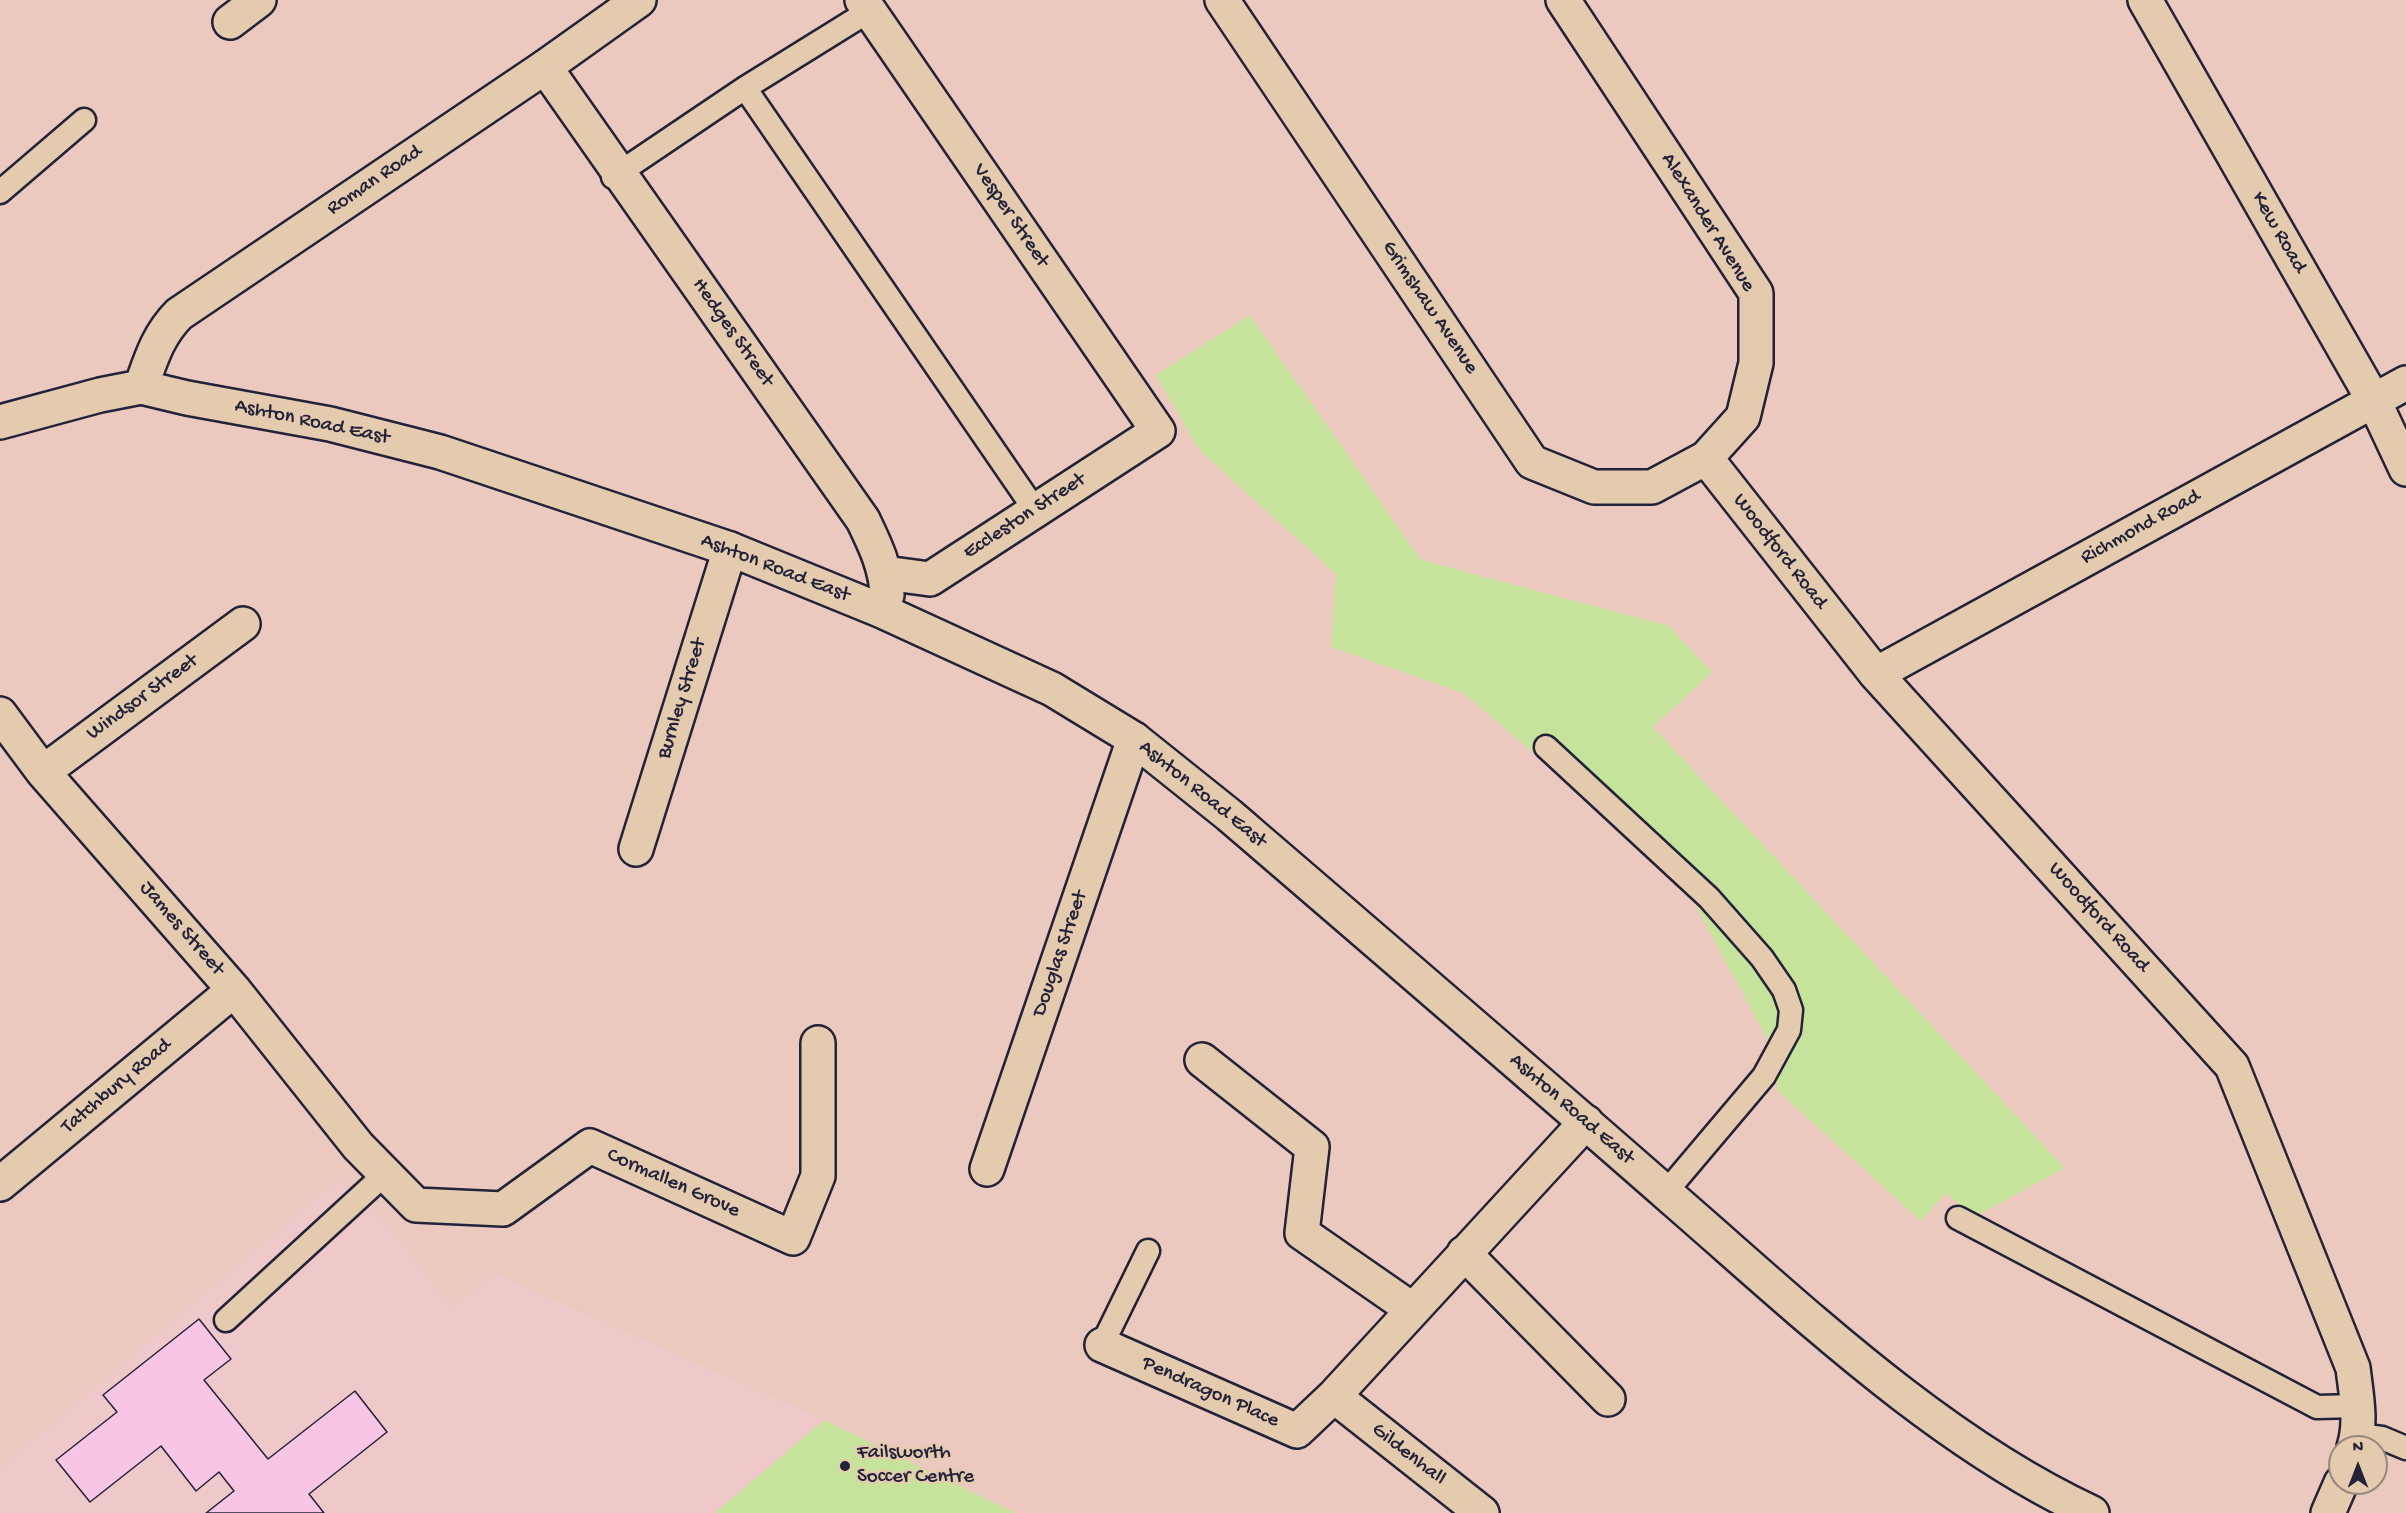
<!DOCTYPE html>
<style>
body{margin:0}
#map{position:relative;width:2406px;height:1513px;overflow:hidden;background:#ebc9be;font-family:"Gochi Hand",sans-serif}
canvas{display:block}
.north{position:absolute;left:2328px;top:1435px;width:60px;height:60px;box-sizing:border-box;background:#e5cbad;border:2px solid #97877f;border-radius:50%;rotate:0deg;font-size:16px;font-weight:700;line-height:24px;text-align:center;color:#22223b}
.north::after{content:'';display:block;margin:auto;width:21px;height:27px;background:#22223b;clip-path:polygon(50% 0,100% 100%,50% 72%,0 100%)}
</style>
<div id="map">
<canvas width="2406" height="1513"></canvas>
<div class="north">N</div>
</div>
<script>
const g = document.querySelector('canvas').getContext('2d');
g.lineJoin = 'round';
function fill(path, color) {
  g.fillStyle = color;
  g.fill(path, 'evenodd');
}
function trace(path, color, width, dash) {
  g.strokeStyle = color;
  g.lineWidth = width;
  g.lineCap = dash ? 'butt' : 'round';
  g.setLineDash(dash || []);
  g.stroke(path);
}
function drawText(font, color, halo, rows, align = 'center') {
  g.font = font + ' "Gochi Hand",sans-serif';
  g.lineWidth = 4.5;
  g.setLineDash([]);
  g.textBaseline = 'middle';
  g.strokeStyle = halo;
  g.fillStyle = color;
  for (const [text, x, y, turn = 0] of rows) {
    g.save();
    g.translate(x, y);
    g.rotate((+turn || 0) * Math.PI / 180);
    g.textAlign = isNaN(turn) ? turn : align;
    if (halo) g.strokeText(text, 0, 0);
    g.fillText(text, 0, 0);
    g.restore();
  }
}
const built = new Path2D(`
 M338 1179 388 1225 452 1307 496 1274 824 1420 715 1513H0V1468Z`);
const green = new Path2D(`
 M1250 315 1421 560 1669 626 1712 672 1653 727 2065 1168 1974 1217 1946 1193 1921 1221 1778 1091 1773 1050 1681 878 1463 693 1331 647 1336 574 1199 450 1156 375Z
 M824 1420 1015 1513H715Z`);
const building = new Path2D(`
 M199 1319 231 1359 204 1380 268 1459 355 1391 387 1432 309 1494 324 1513H206L234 1491 219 1472 196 1491 161 1446 90 1502 56 1460 117 1412 103 1395Z`);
const lane = new Path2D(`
 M745 88 1035 510
 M613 177 745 88 869 11
 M0 192 84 120
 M1546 747 1709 898 1762 958 1784 990 1791 1010 1789 1030 1764 1076 1666 1192
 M1958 1218 2317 1407 2358 1406
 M226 1320 385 1174
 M1102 1345 1148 1251
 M2358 1435 2382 1438 2406 1448`);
const street = new Path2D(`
 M862 0 1158 431 930 579 885 573
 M1222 0 1532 462 1594 487H1652L1706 458 1743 417 1756 363V293L1563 0
 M2145 0 2374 401 2406 469
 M230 22 259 0
 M545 67 863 520C875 545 886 567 887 595
 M1706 458 1876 674 2232 1066 2353 1368C2356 1394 2362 1422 2354 1447
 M1876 674 2406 383
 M0 714 43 772 234 990 358 1146 416 1205 503 1209 590 1146 793 1238 818 1176V1043
 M43 772 243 624
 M636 849 730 549
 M1202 1060 1312 1147 1302 1233 1413 1310
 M987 1169 1134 739
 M0 1184 234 990
 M1464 1253 1608 1399
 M1102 1345 1297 1431 1334 1396 1586 1122
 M1334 1396 1482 1513
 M2328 1513 2341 1483`);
const secondary = new Path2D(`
 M141 387C151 359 158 335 179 314L545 67 639 0
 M0 422 100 395 141 387 187 398 330 424 440 452 730 549 882 611 1052 689 1134 739 1229 815C1378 943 1526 1070 1673 1199 1801 1310 1937 1441 2092 1513`);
const markers = [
 [845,1466,6,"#22223b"]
];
const streetNames = [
 ["Roman Road",375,181,-34],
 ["Vesper Street",1010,216,56],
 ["Alexander Avenue",1707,223,58],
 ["Kew Road",2278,233,60],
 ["Grimshaw Avenue",1429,308,56],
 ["Hedges Street",732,333,55],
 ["Ashton Road East",312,423,12],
 ["Eccleston Street",1025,517,-33],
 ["Richmond Road",2141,528,-29],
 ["Woodford Road",1779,552,52],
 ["Ashton Road East",775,569,21],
 ["Windsor Street",143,698,-36],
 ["Burnley Street",683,699,-73],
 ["Ashton Road East",1202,795,39],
 ["Woodford Road",2098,918,48],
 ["James Street",181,929,49],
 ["Douglas Street",1061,954,-71],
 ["Tatchbury Road",117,1087,-40],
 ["Ashton Road East",1571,1110,41],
 ["Cormallen Grove",673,1184,24],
 ["Pendragon Place",1210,1393,24],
 ["Gildenhall",1408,1455,38]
];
const poiNames = [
 ["Failsworth",857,1454],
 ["Soccer Centre",857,1478]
];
fill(built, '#efc8c9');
fill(green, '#c5e39b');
fill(building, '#f8c5e4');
trace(building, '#22223b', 1.5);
trace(lane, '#22223b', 27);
trace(street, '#22223b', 38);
trace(secondary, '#22223b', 38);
trace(lane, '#e5cbad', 22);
trace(street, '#e5cbad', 33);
trace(secondary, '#e5cbad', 33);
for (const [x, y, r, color] of markers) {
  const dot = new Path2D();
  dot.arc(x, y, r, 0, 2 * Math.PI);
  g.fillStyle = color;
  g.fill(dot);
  trace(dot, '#e5cbad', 2);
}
drawText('21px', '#22223b', '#e5cbad', streetNames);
drawText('21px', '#22223b', '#e5cbad', poiNames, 'left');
</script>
